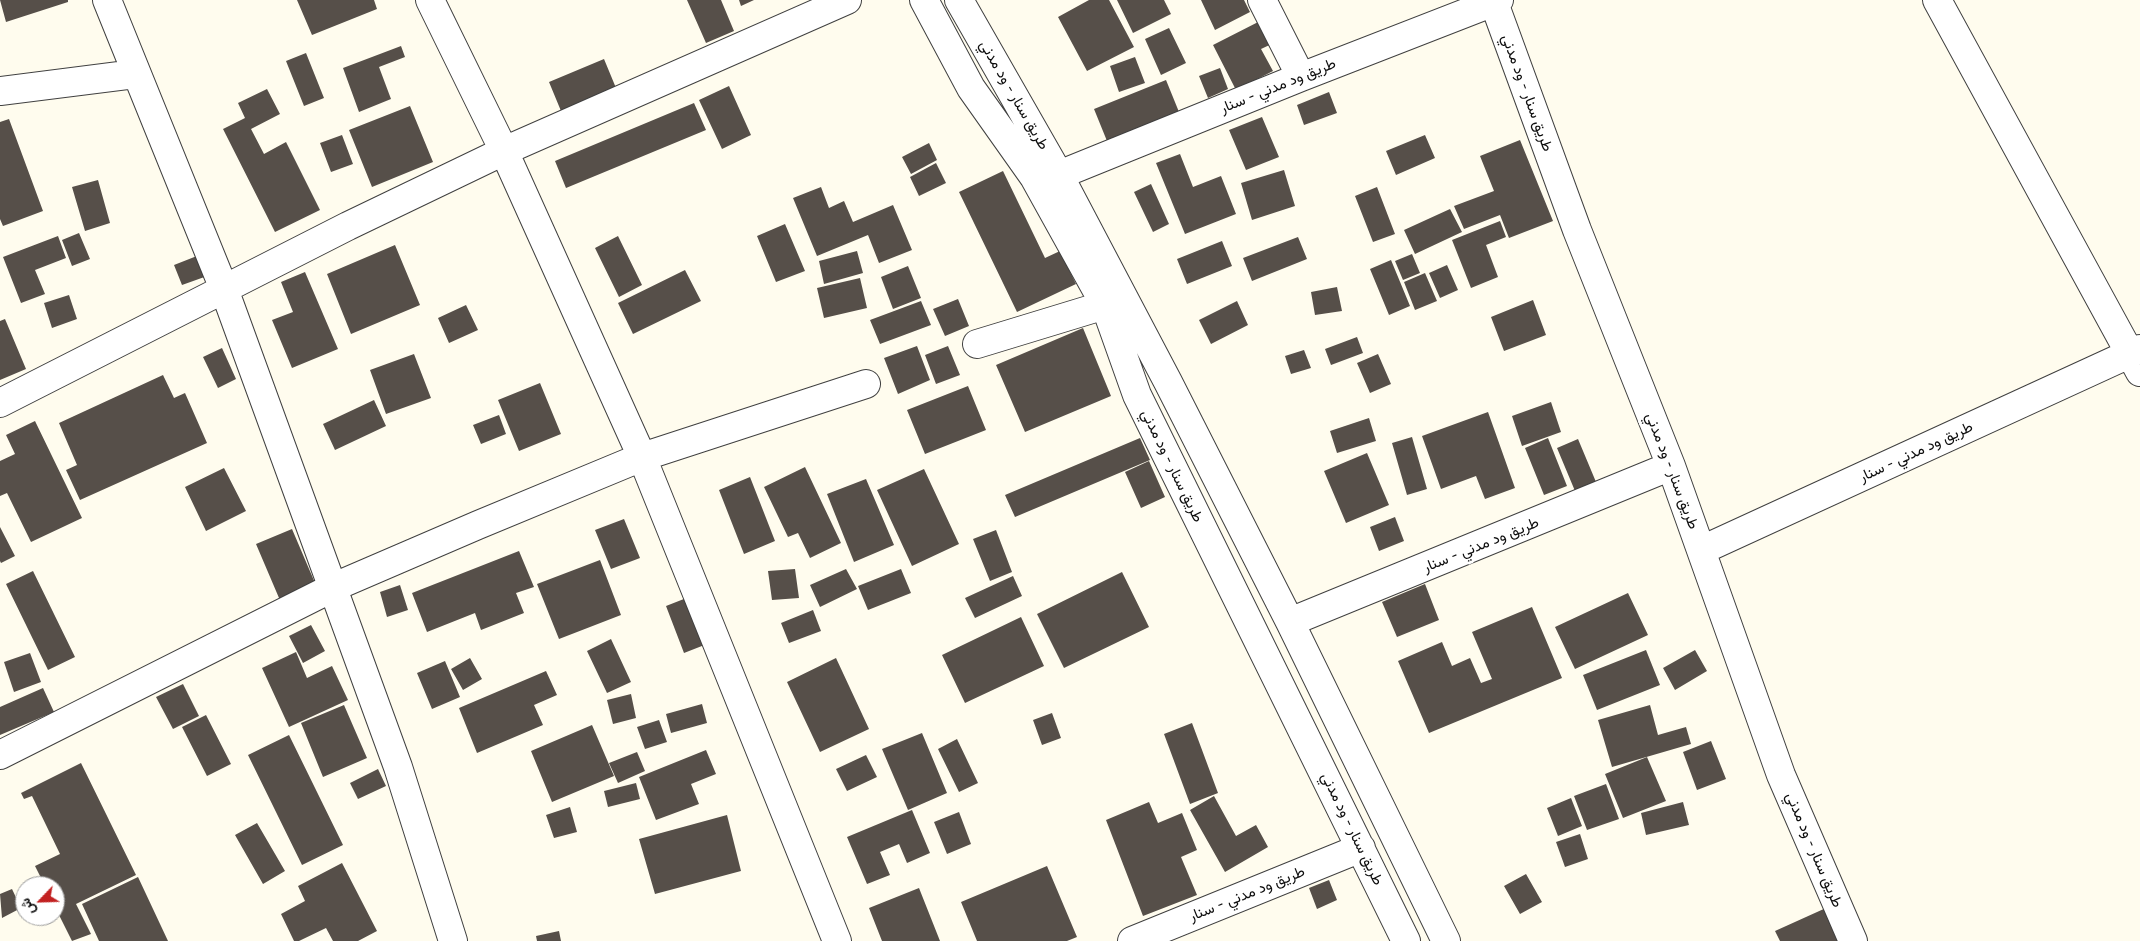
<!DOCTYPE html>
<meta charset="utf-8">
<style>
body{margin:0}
#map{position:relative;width:2140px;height:941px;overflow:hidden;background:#fffcee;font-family:"Roboto Serif",Vazirmatn,serif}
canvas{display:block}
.north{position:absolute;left:15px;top:876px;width:50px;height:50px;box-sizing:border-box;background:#fff;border:1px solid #9e9e9e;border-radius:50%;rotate:246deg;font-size:14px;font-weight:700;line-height:20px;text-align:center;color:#0d0d0d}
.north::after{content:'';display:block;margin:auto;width:18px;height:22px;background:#c22121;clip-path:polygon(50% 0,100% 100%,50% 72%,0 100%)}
</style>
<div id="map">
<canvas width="2140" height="941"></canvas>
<div class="north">ش</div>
</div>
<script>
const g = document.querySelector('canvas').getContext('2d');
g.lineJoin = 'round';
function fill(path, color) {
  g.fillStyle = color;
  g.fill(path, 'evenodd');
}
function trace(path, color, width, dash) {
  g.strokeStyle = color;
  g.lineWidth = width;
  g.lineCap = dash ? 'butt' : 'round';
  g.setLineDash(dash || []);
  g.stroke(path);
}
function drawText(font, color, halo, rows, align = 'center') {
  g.font = font + ' "Roboto Serif",Vazirmatn,serif';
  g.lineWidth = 5;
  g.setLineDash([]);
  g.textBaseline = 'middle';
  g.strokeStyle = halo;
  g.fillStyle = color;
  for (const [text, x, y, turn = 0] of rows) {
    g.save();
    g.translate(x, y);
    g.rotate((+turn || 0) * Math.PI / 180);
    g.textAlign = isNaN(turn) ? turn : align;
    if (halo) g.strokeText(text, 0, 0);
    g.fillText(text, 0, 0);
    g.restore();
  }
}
const building = new Path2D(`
 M0 0H68V2L6 22Z
 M297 0H374L377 9 312 35Z
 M687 0H721L734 31 706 43Z
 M739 0H754L741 6Z
 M1089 0H1109L1134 47 1087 71 1058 17Z
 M1117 0H1164L1171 14 1133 33Z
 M1201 0H1244L1250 12 1215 30Z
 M1266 18 1278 41 1261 49 1273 71 1236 90 1213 45Z
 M1169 28 1186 63 1161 75 1145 39Z
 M401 46 405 57 379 67 391 99 359 112 343 68Z
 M306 53 324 98 304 106 286 61Z
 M1135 57 1145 83 1119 92 1110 66Z
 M604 59 616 88 561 111 549 82Z
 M1220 68 1228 89 1208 98 1199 76Z
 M1166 80 1179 112 1107 141 1094 109Z
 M729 86 751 135 722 149 699 100Z
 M267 89 280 114 251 129 264 154 286 142 320 210 275 232 223 129 245 118 238 103Z
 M1329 92 1337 113 1304 125 1297 105Z
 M694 103 706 130 566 188 555 161Z
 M410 106 433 162 372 187 349 130Z
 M1262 117 1279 157 1246 170 1229 130Z
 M9 119 43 211 3 226 0 219V122Z
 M342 135 353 164 331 172 320 143Z
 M1425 135 1435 158 1396 175 1386 151Z
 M1520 140 1553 221 1509 238 1500 215 1464 229 1454 206 1494 191 1480 156Z
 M929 143 937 160 911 174 902 157Z
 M1180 154 1193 187 1221 176 1236 214 1185 234 1156 163Z
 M936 163 946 183 919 196 910 177Z
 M1284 170 1295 206 1252 220 1241 183Z
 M1003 171 1045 258 1060 251 1076 284 1017 312 959 192Z
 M98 180 110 223 85 231 72 187Z
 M1151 184 1169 224 1153 232 1134 192Z
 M821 187 829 208 844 201 853 222 893 205 912 250 879 263 868 235 817 256 793 198Z
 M1377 187 1395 234 1373 242 1355 196Z
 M1450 209 1462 232 1415 254 1404 230Z
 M1500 221 1506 237 1486 245 1498 277 1471 288 1452 240Z
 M785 224 805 271 776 282 757 236Z
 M79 233 90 259 72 266 62 240Z
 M58 236 66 258 35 270 45 294 21 303 3 257Z
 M618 236 642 285 619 297 595 248Z
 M1298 237 1307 259 1252 281 1243 258Z
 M1222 241 1232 266 1187 284 1177 259Z
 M395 245 420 305 351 334 327 274Z
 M857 251 863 273 824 284 819 261Z
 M202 254 210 275 182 285 174 265Z
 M1412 254 1420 273 1403 280 1395 261Z
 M1391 260 1410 306 1389 315 1370 269Z
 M1447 265 1458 290 1440 298 1429 273Z
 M908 266 921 298 893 309 881 277Z
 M685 270 701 301 633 334 618 303Z
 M305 272 338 349 292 368 272 320 293 312 281 282Z
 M1425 273 1437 301 1415 310 1404 282Z
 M860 278 867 308 824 318 817 288Z
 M1337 287 1342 311 1315 315 1311 292Z
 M69 295 77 319 52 328 44 303Z
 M958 299 969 326 945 336 933 309Z
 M1533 300 1546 335 1504 351 1491 317Z
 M921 301 931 325 880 344 870 320Z
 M1237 301 1248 325 1211 344 1199 320Z
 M466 305 478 330 449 343 438 318Z
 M5 319 26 369 0 380V321Z
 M1083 328 1111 396 1025 432 996 365Z
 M1357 337 1363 353 1331 365 1325 349Z
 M917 346 930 380 898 394 884 358Z
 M948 346 960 375 936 384 925 355Z
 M222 348 236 379 218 388 203 357Z
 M1304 350 1311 368 1291 374 1285 356Z
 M414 354 431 398 386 414 370 370Z
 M1378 354 1391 384 1370 393 1357 363Z
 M163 375 174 398 185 393 207 443 80 500 66 470 77 465 59 423Z
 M540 383 561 434 519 451 498 400Z
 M968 386 986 430 925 454 907 410Z
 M374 400 386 426 335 450 323 424Z
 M1551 402 1561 432 1522 446 1512 416Z
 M1488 412 1515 488 1485 499 1476 476 1441 489 1422 436Z
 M499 415 506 434 481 444 473 425Z
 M1369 418 1376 441 1337 453 1330 431Z
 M35 421 82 518 31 542 7 493 0 496V461L15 454 6 435Z
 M1412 437 1427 489 1407 495 1392 443Z
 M1140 438 1150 460 1015 517 1005 495Z
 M1548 438 1567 486 1544 495 1525 448Z
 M1578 439 1596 482 1575 491 1557 448Z
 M1367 453 1389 505 1346 523 1324 471Z
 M1149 461 1165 497 1141 508 1125 472Z
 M805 467 841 543 810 558 798 533 788 537 764 487Z
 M224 468 246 511 206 531 185 487Z
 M924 469 959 544 912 566 877 490Z
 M750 477 775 541 744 554 719 490Z
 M866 479 894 545 854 562 827 494Z
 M1395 517 1404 541 1379 551 1370 527Z
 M624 519 640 558 611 569 595 530Z
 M0 527 15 556 1 563 0 561Z
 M292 529 318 590 282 605 256 544Z
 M996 530 1012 572 990 581 973 539Z
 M519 551 534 587 516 593 524 613 481 630 475 613 427 632 412 593Z
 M600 560 621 615 559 639 537 584Z
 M795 569 799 598 772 600 768 571Z
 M846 569 857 589 820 607 810 585Z
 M901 569 911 593 868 610 858 586Z
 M33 571 75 657 48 670 6 584Z
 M1122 572 1149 627 1064 668 1037 614Z
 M1013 576 1022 596 975 618 965 598Z
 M1425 584 1439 620 1397 637 1382 602Z
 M400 585 408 610 387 617 380 592Z
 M1628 593 1648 635 1575 669 1555 627Z
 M689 597 707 644 684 653 666 606Z
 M1532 607 1562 678 1429 733 1398 661 1442 642 1452 666 1470 658 1481 683 1492 679 1472 632Z
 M813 610 821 631 789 643 781 623Z
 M1021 617 1044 666 965 703 942 655Z
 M311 625 325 651 303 663 289 636Z
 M611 639 631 682 607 693 587 651Z
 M1646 650 1660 685 1597 710 1583 675Z
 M1695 650 1707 671 1675 690 1663 668Z
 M296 652 307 678 332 666 348 700 289 727 262 668Z
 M30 653 41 682 14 692 4 662Z
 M470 658 482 679 463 690 451 669Z
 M836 658 869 729 820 752 787 682Z
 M445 661 460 697 432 709 417 673Z
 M546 671 557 695 534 705 543 725 477 753 459 708Z
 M183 684 199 716 173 729 156 697Z
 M43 688 54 712 0 735V707Z
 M631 694 636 718 613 724 607 700Z
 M702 704 707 723 671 733 666 714Z
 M344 705 367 758 323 777 301 723Z
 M1650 705 1658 735 1686 727 1691 744 1612 767 1598 720Z
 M1052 713 1061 738 1042 745 1033 720Z
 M206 715 231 764 207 776 182 727Z
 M659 720 667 742 645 749 637 727Z
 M1192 723 1218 793 1190 804 1164 734Z
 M592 725 614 776 552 802 531 751Z
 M922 733 947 793 908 810 882 749Z
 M289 735 343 845 302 865 248 755Z
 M957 739 978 783 959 792 938 749Z
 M1711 741 1726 779 1697 790 1683 752Z
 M706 750 716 774 691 784 699 804 656 820 639 777Z
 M637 752 645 771 618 783 609 763Z
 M866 755 877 777 847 791 836 769Z
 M1647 757 1666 801 1623 818 1605 774Z
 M81 763 136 875 76 904 91 934 72 941 55 907V886H45L35 866 60 854 32 796 24 799 21 793Z
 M378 769 386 786 358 799 350 783Z
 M636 783 640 799 608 807 604 791Z
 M1606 784 1619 819 1587 830 1574 796Z
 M1214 796 1236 836 1256 825 1268 847 1225 872 1190 810Z
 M1571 798 1582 826 1558 836 1547 808Z
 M1149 802 1158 823 1182 813 1197 850 1181 857 1197 895 1143 916 1106 820Z
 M1683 802 1689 825 1646 835 1641 813Z
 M570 807 577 832 554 838 546 815Z
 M912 810 930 853 907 863 899 844 880 852 890 875 867 884 847 837Z
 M959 812 971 844 947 854 934 822Z
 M727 815 741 871 655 894 639 839Z
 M257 823 285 871 263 884 235 835Z
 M1580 834 1588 859 1565 867 1556 842Z
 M342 863 377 931 358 941H333L326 928 299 941H294L281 914 305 901 298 886Z
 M1047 866 1077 937 1067 941H977L961 902Z
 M1526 874 1542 902 1520 914 1504 886Z
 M138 877 168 941H99L82 904Z
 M1329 880 1337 900 1317 909 1309 888Z
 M919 888 940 941H882L869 908Z
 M12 889 21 908 2 918 0 894Z
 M1837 903 1848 941H1780L1775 931Z
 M559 931 561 941H537L536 936Z`);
const minor = new Path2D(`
 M107 0 224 289 398 767 453 941
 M430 0 504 151 642 457 837 941
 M924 0 971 88 1034 177 1105 305 1137 395 1406 941
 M959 0 1059 175 1168 382 1290 622 1446 941
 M1262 0 1301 77
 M1493 0 1577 230 1671 466 1781 775 1853 941
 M1937 0 2140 372
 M0 91 135 74
 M1059 175 1301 77 1499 0
 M977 344 1105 305
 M0 403 348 226 504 151 847 0
 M1702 550 2140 349
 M1290 622 1671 466
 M0 755 334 587 478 525 642 457 866 384
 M1132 941 1361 848`);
const streetNames = [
 ["طريق ود مدني - سنار",1278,86,-22],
 ["طريق سنار - ود مدني",1527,93,70],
 ["طريق سنار - ود مدني",1014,95,60],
 ["طريق ود مدني - سنار",1916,452,-25],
 ["طريق سنار - ود مدني",1172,466,64],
 ["طريق سنار - ود مدني",1672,471,69],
 ["طريق ود مدني - سنار",1481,545,-22],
 ["طريق سنار - ود مدني",1352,829,64],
 ["طريق سنار - ود مدني",1814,850,67],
 ["طريق ود مدني - سنار",1247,894,-22]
];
fill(building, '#564f49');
trace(minor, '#404040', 30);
trace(minor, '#fff', 28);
drawText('15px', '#0d0d0d', '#fff', streetNames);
</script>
